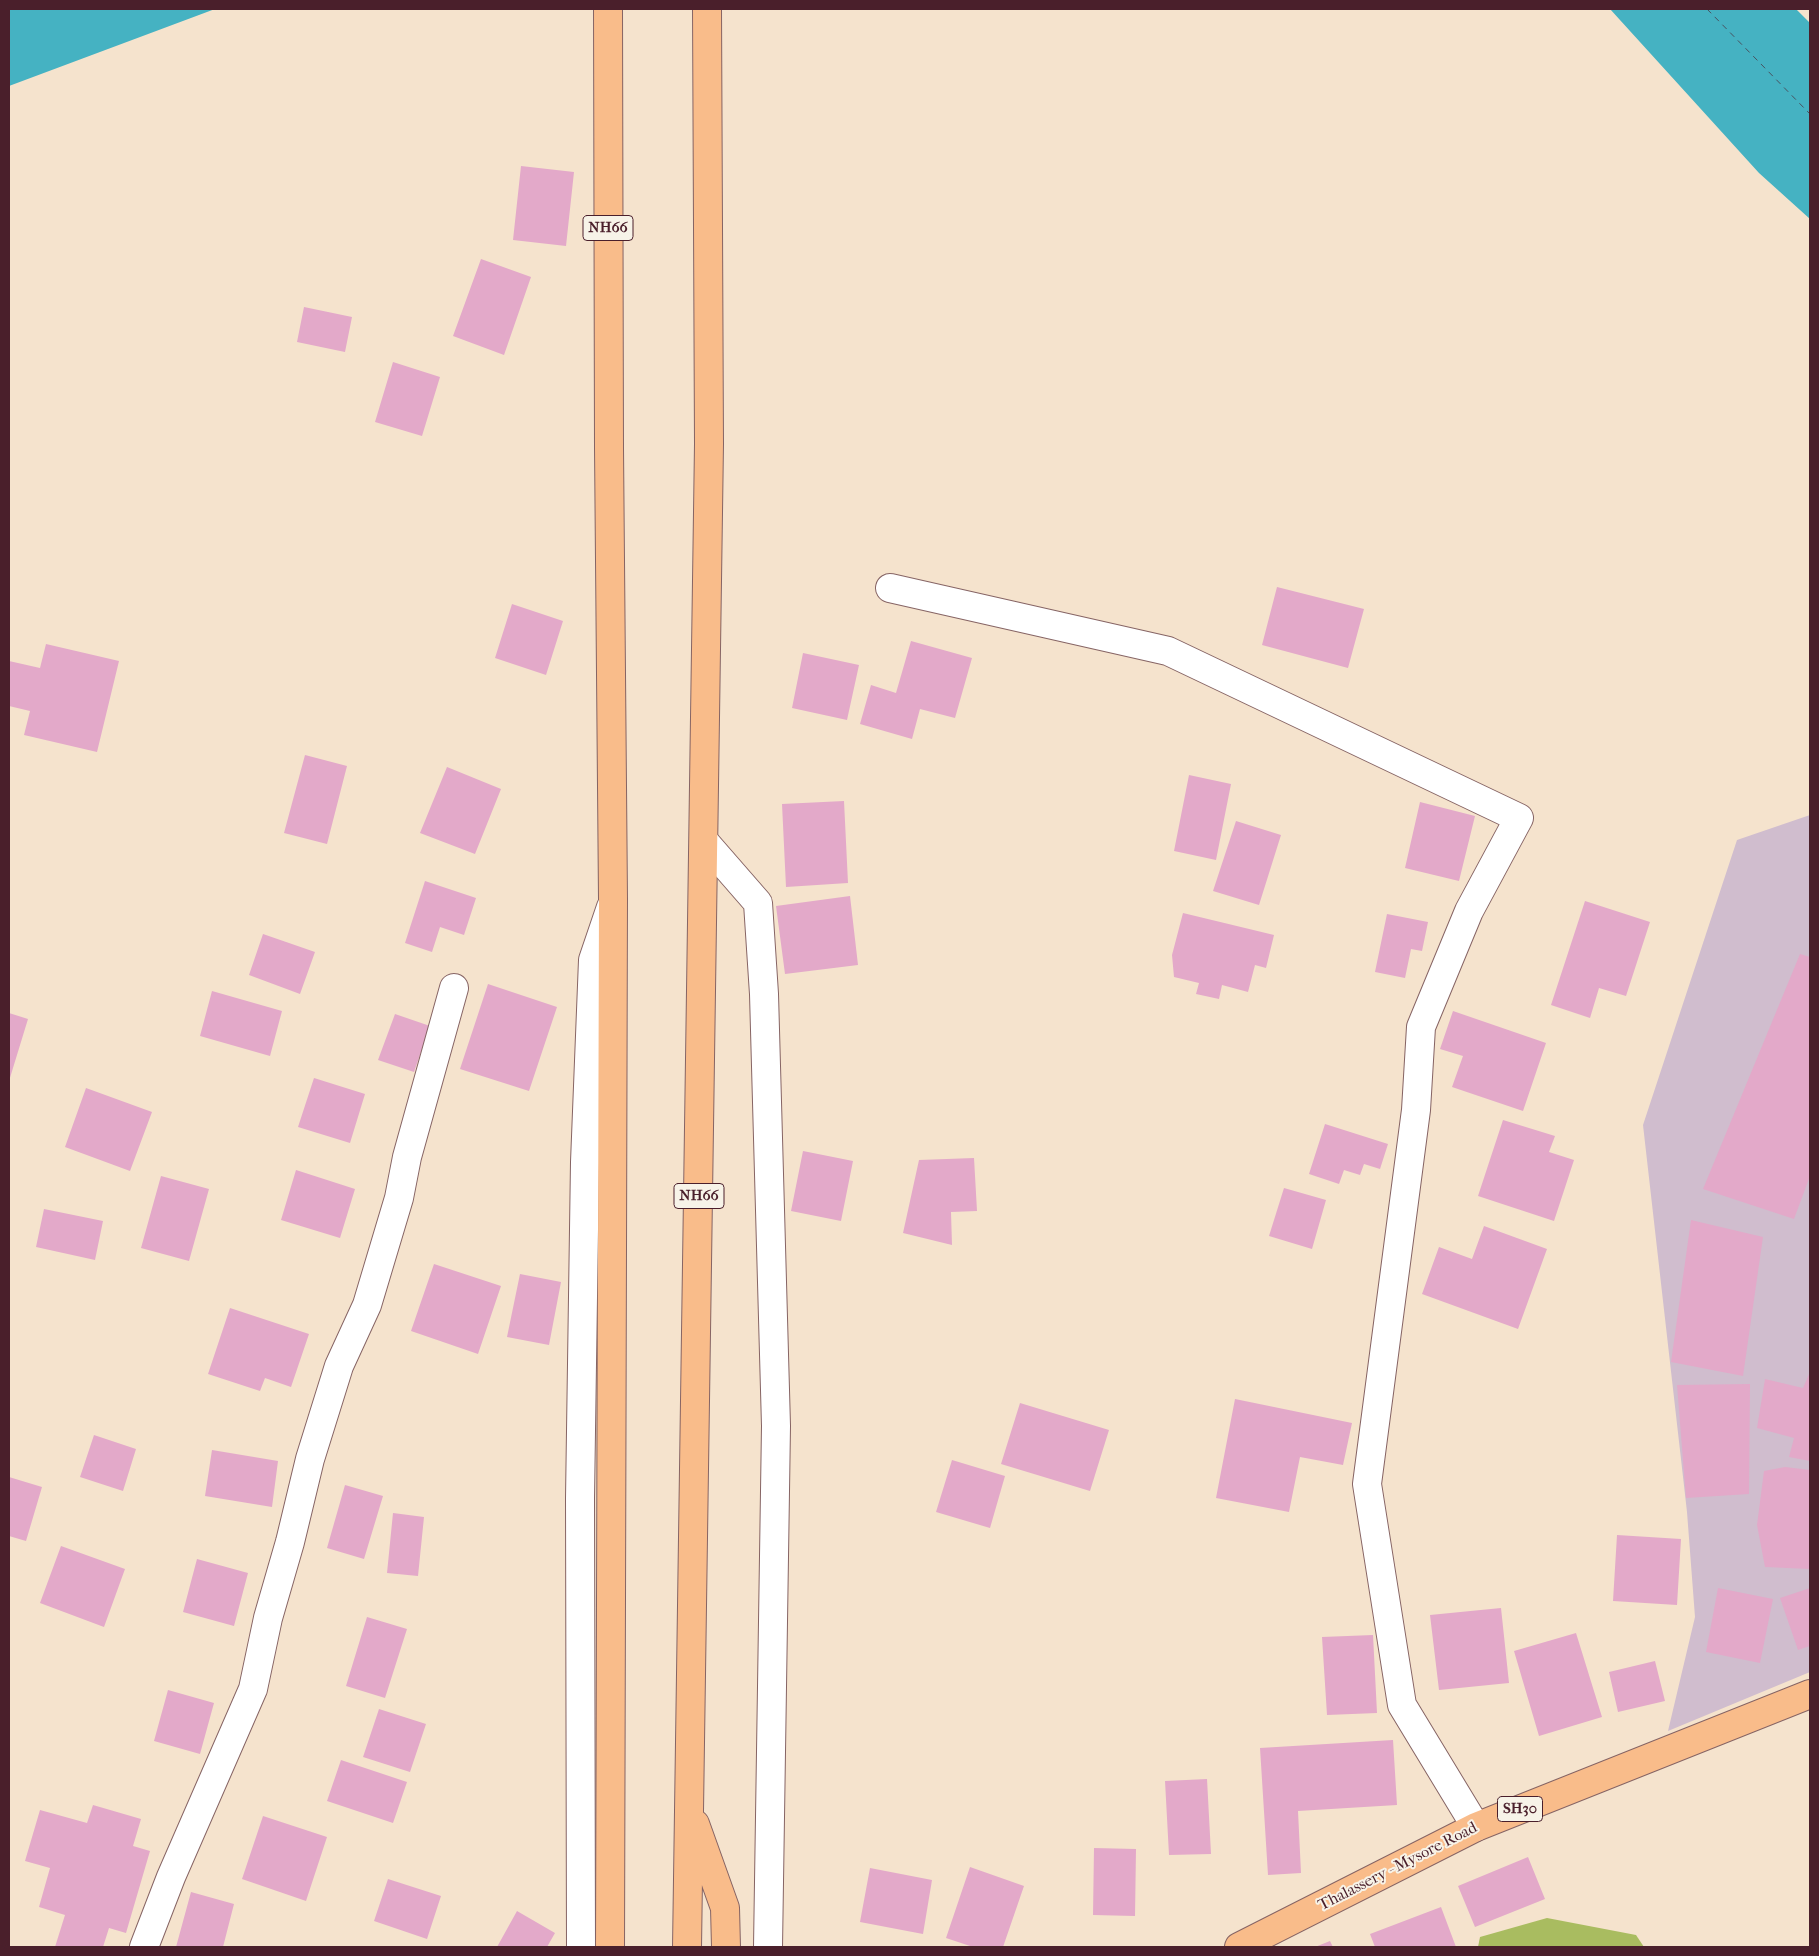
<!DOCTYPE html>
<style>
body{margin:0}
#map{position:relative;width:1819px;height:1956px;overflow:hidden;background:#f5e3cd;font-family:"IM FELL French Canon",serif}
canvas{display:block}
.frame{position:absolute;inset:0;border:10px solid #4a1f2b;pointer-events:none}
</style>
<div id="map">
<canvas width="1819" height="1956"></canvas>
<div class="frame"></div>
</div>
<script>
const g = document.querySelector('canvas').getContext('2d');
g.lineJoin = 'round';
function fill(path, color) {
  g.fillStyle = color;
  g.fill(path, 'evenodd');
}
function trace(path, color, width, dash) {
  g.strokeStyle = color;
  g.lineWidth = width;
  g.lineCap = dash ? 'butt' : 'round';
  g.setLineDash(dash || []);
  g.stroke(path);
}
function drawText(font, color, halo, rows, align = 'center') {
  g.font = font + ' "IM FELL French Canon",serif';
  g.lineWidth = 4;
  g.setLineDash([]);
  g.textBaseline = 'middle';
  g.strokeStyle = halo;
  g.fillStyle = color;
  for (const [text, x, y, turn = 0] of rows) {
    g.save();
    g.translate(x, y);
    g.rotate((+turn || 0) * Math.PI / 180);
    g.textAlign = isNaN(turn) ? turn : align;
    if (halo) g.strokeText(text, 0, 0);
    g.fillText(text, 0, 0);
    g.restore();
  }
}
const industrial = new Path2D(`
 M1810 815V1672L1668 1731 1695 1617 1687 1512 1643 1125 1737 840Z`);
const green = new Path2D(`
 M1547 1918 1636 1935 1644 1947H1478L1480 1937Z`);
const water = new Path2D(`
 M9 9H215L9 86Z
 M1610 9H1796L1810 23V219L1759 173Z`);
const ferry = new Path2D(`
 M1707 9 1810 114`);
const building = new Path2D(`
 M521 166 574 172 566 246 513 240Z
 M481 259 531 277 504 355 453 336Z
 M304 307 352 317 345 352 297 342Z
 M393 362 440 377 422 436 375 422Z
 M1277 587 1364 609 1348 668 1262 645Z
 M512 604 563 621 546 675 495 658Z
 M911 641 972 658 955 718 920 709 912 739 860 724 871 685 896 693Z
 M46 644 119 661 97 752 24 735 30 711 9 706V661L40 668Z
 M803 653 859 665 847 720 792 708Z
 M305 755 347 766 327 844 284 833Z
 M447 767 501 789 475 854 420 833Z
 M1189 775 1231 784 1216 860 1174 851Z
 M844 801 848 883 786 887 782 804Z
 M1420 802 1475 816 1459 881 1405 868Z
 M1236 821 1281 835 1259 905 1213 891Z
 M425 881 476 898 464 935 440 927 432 952 405 943Z
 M850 896 858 965 785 974 776 906Z
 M1585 901 1650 922 1626 996 1599 988 1590 1018 1551 1005Z
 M1183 913 1274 935 1266 968 1255 965 1248 992 1222 985 1219 999 1196 994 1199 983 1174 977 1172 955Z
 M1387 914 1428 922 1422 951 1411 949 1405 978 1375 972Z
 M263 934 315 952 300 994 249 975Z
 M1800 954 1810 957V1176L1794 1219 1703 1189Z
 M488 984 557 1007 529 1091 460 1069Z
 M212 991 282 1011 270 1056 200 1036Z
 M1453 1011 1546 1043 1523 1111 1452 1087 1463 1056 1440 1049Z
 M9 1013 28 1019 9 1081Z
 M395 1014 430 1026 414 1072 378 1060Z
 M314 1078 365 1094 350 1143 298 1127Z
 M86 1088 152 1112 130 1171 65 1147Z
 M1503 1120 1555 1136 1549 1152 1574 1160 1554 1221 1478 1196Z
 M1325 1124 1388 1144 1380 1169 1364 1164 1360 1175 1344 1170 1339 1184 1309 1174Z
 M803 1151 853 1161 841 1221 791 1211Z
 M974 1158 977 1211 951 1212 952 1245 903 1233 919 1160Z
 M296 1170 355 1189 340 1238 281 1220Z
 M161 1176 209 1189 189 1261 141 1248Z
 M1284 1188 1326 1200 1312 1249 1269 1236Z
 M44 1209 103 1221 95 1260 36 1247Z
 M1691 1220 1763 1237 1743 1376 1671 1362Z
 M1484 1226 1547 1249 1518 1329 1422 1294 1439 1247 1472 1259Z
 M434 1264 501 1286 478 1354 411 1331Z
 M520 1274 561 1282 549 1345 507 1337Z
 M230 1308 309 1334 291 1387 265 1378 260 1391 208 1374Z
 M1810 1372V1461L1789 1457 1794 1438 1757 1428 1765 1379 1803 1388Z
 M1750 1384 1749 1494 1686 1498 1677 1385Z
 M1235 1399 1352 1423 1343 1465 1300 1457 1289 1512 1216 1498Z
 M1020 1403 1109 1430 1090 1491 1001 1464Z
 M94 1435 136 1449 123 1491 80 1477Z
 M212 1450 278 1461 272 1507 205 1496Z
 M952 1460 1005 1476 990 1528 936 1512Z
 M1785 1467 1810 1470V1569L1765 1567 1757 1525 1764 1471Z
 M9 1477 42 1487 26 1541 9 1536Z
 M345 1485 383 1496 364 1559 327 1548Z
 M393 1513 424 1517 418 1576 387 1573Z
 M1617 1535 1681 1539 1677 1605 1613 1601Z
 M61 1546 125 1569 104 1627 40 1603Z
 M197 1559 248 1573 234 1626 183 1612Z
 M1718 1588 1773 1599 1760 1663 1706 1652Z
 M1810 1588V1646L1798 1650 1780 1598Z
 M1501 1608 1509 1683 1439 1690 1430 1615Z
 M367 1617 407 1629 385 1698 346 1686Z
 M1576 1633 1602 1717 1539 1736 1514 1651Z
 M1373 1635 1377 1713 1327 1715 1322 1637Z
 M1655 1661 1665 1701 1618 1712 1609 1672Z
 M168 1690 214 1703 200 1754 154 1741Z
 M379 1709 426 1724 410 1772 363 1757Z
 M1393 1740 1397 1805 1298 1811 1301 1873 1268 1875 1260 1748Z
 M341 1760 407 1782 393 1823 327 1801Z
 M1207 1779 1211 1854 1169 1855 1165 1781Z
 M93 1805 141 1819 133 1846 150 1851 126 1933 109 1928 103 1947H55L65 1915 39 1907 50 1868 25 1861 40 1810 87 1823Z
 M263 1816 327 1837 306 1901 242 1879Z
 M1094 1848 1136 1849 1135 1916 1093 1915Z
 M1528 1857 1545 1899 1475 1927 1458 1886Z
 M970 1867 1024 1886 1003 1947H973L946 1938Z
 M870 1868 932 1880 923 1934 860 1922Z
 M388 1879 441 1896 427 1939 374 1921Z
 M191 1892 234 1904 223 1947H176Z
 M1441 1907 1456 1947H1375L1370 1934Z
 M517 1911 555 1933 547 1947H497Z
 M1330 1941 1333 1947H1315Z`);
const minor = new Path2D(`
 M890 588 1168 651 1519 818 1469 911 1421 1027 1416 1110 1367 1484 1402 1705 1476 1827
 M144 1947 171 1877 253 1689 268 1618 290 1542 310 1459 339 1366 367 1305 399 1198 407 1157 454 988`);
const tertiary = new Path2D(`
 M704 841 758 903 764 994 776 1426 768 1947
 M581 1947 580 1498 585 1162 593 960 611 907`);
const primary = new Path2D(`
 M1239 1947 1476 1827 1810 1694`);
const trunk = new Path2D(`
 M608 9 609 448 613 899 610 1947
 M695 1824 725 1908 726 1947
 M687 1947 709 444 707 9`);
const shields = [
 [608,228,50],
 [699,1196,50],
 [1520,1809,45]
];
const shieldNames = [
 ["NH66",608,228],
 ["NH66",699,1196],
 ["SH30",1520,1809]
];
const streetNames = [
 ["Thalassery - Mysore Road",1398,1867,-27]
];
fill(industrial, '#d0bdce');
fill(green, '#a9bc60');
fill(water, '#45b2c2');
trace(ferry, '#485260', 1, [6, 5]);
fill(building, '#e3a9c9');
trace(minor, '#866464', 30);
trace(tertiary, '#866464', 30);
trace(primary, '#866464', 30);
trace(trunk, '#866464', 30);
trace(minor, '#fff', 28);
trace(tertiary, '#fff', 28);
trace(primary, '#f9bc8a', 28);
trace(trunk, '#f9bc8a', 28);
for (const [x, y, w] of shields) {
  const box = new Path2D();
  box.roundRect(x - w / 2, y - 12.5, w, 25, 4);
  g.fillStyle = '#f7f3e8';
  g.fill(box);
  trace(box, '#4a1f2b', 1);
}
drawText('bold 15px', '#4a1f2b', null, shieldNames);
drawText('16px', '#4a1f2b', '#f7f3e8', streetNames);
</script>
